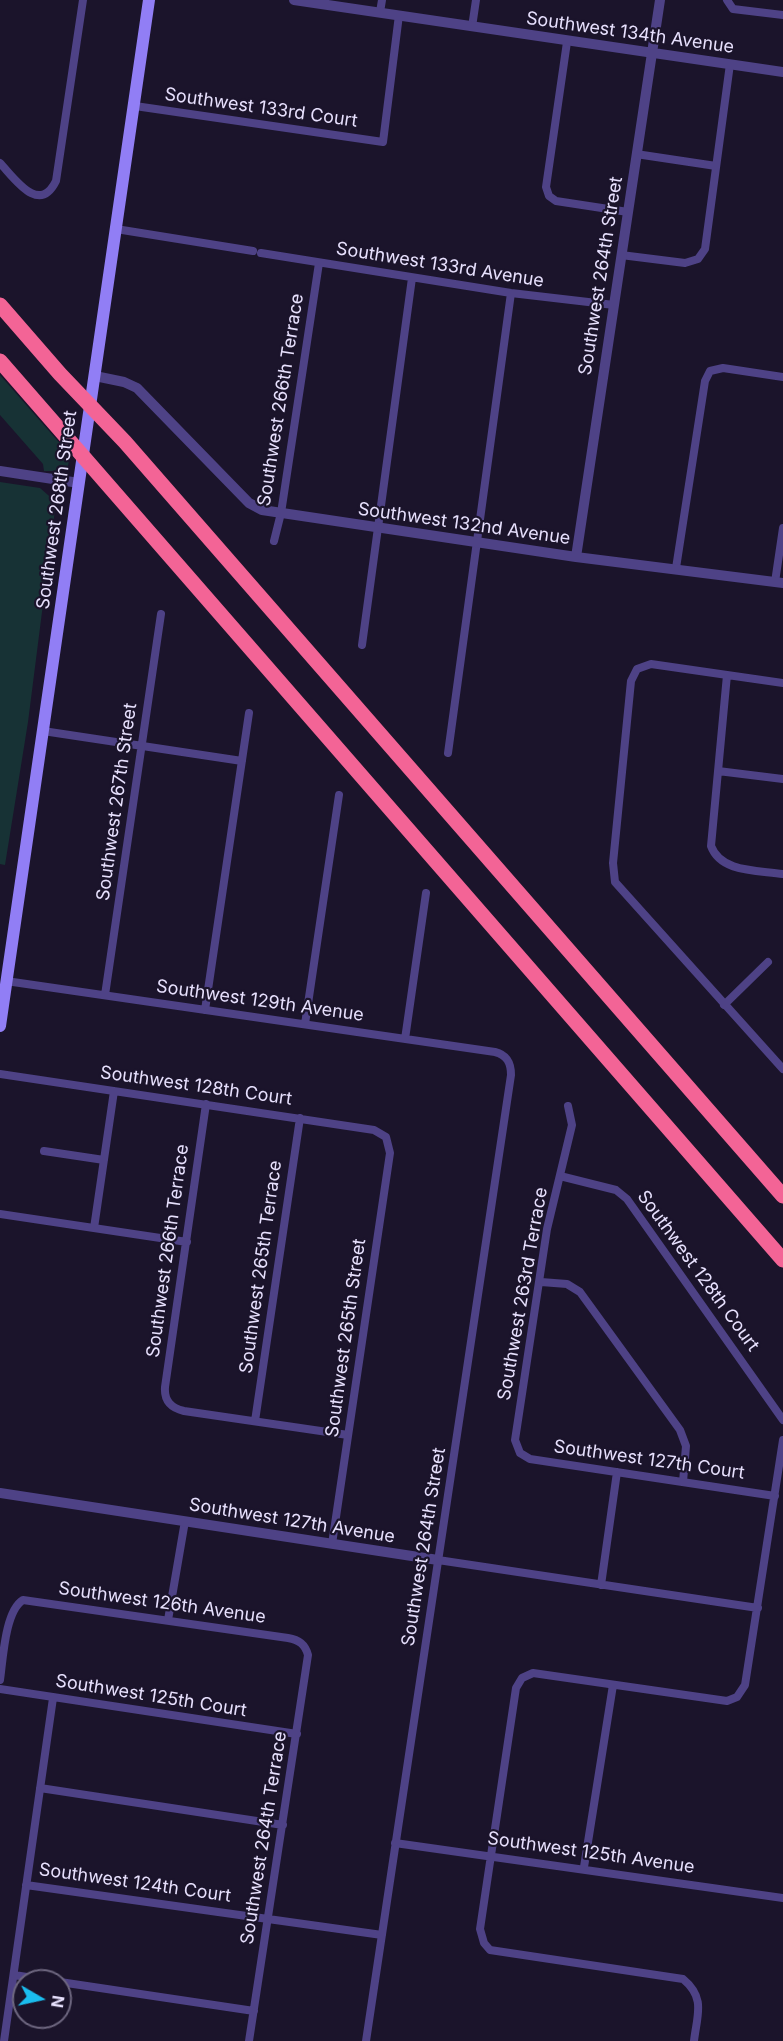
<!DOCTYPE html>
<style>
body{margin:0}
#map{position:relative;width:783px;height:2041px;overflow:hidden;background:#1b142b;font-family:Inter,sans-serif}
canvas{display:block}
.north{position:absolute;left:12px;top:1969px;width:60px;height:60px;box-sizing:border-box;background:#1b142b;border:2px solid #6d667f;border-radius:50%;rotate:99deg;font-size:16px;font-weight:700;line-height:24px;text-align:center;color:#e7e0fd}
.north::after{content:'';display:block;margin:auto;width:21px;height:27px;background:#1bbdee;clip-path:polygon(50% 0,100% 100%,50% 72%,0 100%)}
</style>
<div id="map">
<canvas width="783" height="2041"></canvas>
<div class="north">N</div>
</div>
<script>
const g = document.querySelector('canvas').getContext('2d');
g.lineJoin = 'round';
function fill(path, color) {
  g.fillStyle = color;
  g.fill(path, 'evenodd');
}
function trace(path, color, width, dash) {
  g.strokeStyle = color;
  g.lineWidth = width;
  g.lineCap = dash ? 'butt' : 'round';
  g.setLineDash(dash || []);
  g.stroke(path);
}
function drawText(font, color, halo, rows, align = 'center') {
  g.font = font + ' Inter,sans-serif';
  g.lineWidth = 4.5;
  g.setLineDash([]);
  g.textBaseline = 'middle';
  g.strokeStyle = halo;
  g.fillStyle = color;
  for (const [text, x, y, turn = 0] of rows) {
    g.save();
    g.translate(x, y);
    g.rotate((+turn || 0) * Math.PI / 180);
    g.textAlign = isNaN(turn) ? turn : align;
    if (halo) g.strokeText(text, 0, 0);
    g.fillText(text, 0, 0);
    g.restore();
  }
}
const green = new Path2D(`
 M0 375 70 455 68 466 57 471H44L43 464 0 415Z
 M0 482 40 488 56 502 28 722 5 865 0 864Z`);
const minor = new Path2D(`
 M727 0 733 9 783 15
 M380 12 382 0
 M472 27 476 0
 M567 42 546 187 549 196 556 201 628 212
 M135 106 383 142 399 15
 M636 154 716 166
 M0 163C15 179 39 215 56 181L83 0
 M116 229 253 251
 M261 253 511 293 614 305
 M621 255 685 263 698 259 705 249 730 64
 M274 541 281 513 319 263
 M676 568 705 381 710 371 723 368 783 377
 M775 582 783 528
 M362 645 412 278
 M727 675 711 846C721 873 758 870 783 874
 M783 683 651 664 637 669 631 681 613 863 615 882 783 1069
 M43 731 242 761
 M448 753 511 293
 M718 771 783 779
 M6 981 495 1052C507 1055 511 1063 511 1075L366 2041
 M105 995 161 614
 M724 1005 768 962
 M205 1010 249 713
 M305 1024 339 795
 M405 1039 426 893
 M0 1074 374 1130 386 1137 390 1153 332 1544
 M206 1104 165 1387C164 1401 171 1408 184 1411L348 1435
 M568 1106 572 1125 547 1229 515 1440 520 1453 530 1459 775 1496
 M44 1151 104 1160
 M560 1176 616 1190 627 1199 783 1420
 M0 1214 187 1242
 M94 1228 114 1091
 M541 1282 567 1284 580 1292 680 1430 686 1446 683 1482
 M255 1421 300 1118
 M438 1560 758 1608
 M601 1585 617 1472
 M168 1620 185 1521
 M0 1680C3 1659 5 1611 23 1600L288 1638C299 1640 305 1644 308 1655L249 2041
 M0 1689 297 1734
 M40 1788 283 1825
 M395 1843 783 1898
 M584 1867 613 1685
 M26 1885 382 1935
 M14 1975 53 1981
 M60 1982 254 2011
 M4 2041 53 1698
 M694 2041C697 2015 706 1998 683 1979L490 1950 484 1943 480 1929 516 1688 522 1678 533 1673 727 1701 737 1697 745 1685 783 1440`);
const tertiary = new Path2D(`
 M294 0 783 72
 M95 376 124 382 137 388 249 503 262 510 576 557 783 583
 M0 471 79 483
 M576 557 660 0
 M0 1493 438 1560`);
const secondary = new Path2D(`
 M0 1026 149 0`);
const motorway = new Path2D(`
 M0 305 60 374 125 442 783 1196
 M0 361 783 1260`);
const streetNames = [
 ["Southwest 134th Avenue",630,33,8],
 ["Southwest 133rd Court",261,108,8],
 ["Southwest 133rd Avenue",440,265,9],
 ["Southwest 264th Street",601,276,-81],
 ["Southwest 266th Terrace",281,400,-81],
 ["Southwest 268th Street",57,510,-82],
 ["Southwest 132nd Avenue",464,524,8],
 ["Southwest 267th Street",117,802,-82],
 ["Southwest 129th Avenue",260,1001,8],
 ["Southwest 128th Court",196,1086,8],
 ["Southwest 266th Terrace",168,1251,-82],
 ["Southwest 265th Terrace",261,1267,-82],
 ["Southwest 128th Court",698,1271,54],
 ["Southwest 263rd Terrace",523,1294,-80],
 ["Southwest 265th Street",346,1338,-82],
 ["Southwest 127th Court",649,1460,8],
 ["Southwest 127th Avenue",292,1521,9],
 ["Southwest 264th Street",424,1547,-81],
 ["Southwest 126th Avenue",162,1603,8],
 ["Southwest 125th Court",151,1696,9],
 ["Southwest 264th Terrace",264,1838,-81],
 ["Southwest 125th Avenue",591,1853,8],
 ["Southwest 124th Court",135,1883,8]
];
fill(green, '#173235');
trace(minor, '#4e4286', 8);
trace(tertiary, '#4e4286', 10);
trace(secondary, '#917ef5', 12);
trace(motorway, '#f36496', 15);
drawText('18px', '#e7e0fd', '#1b142b', streetNames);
</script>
